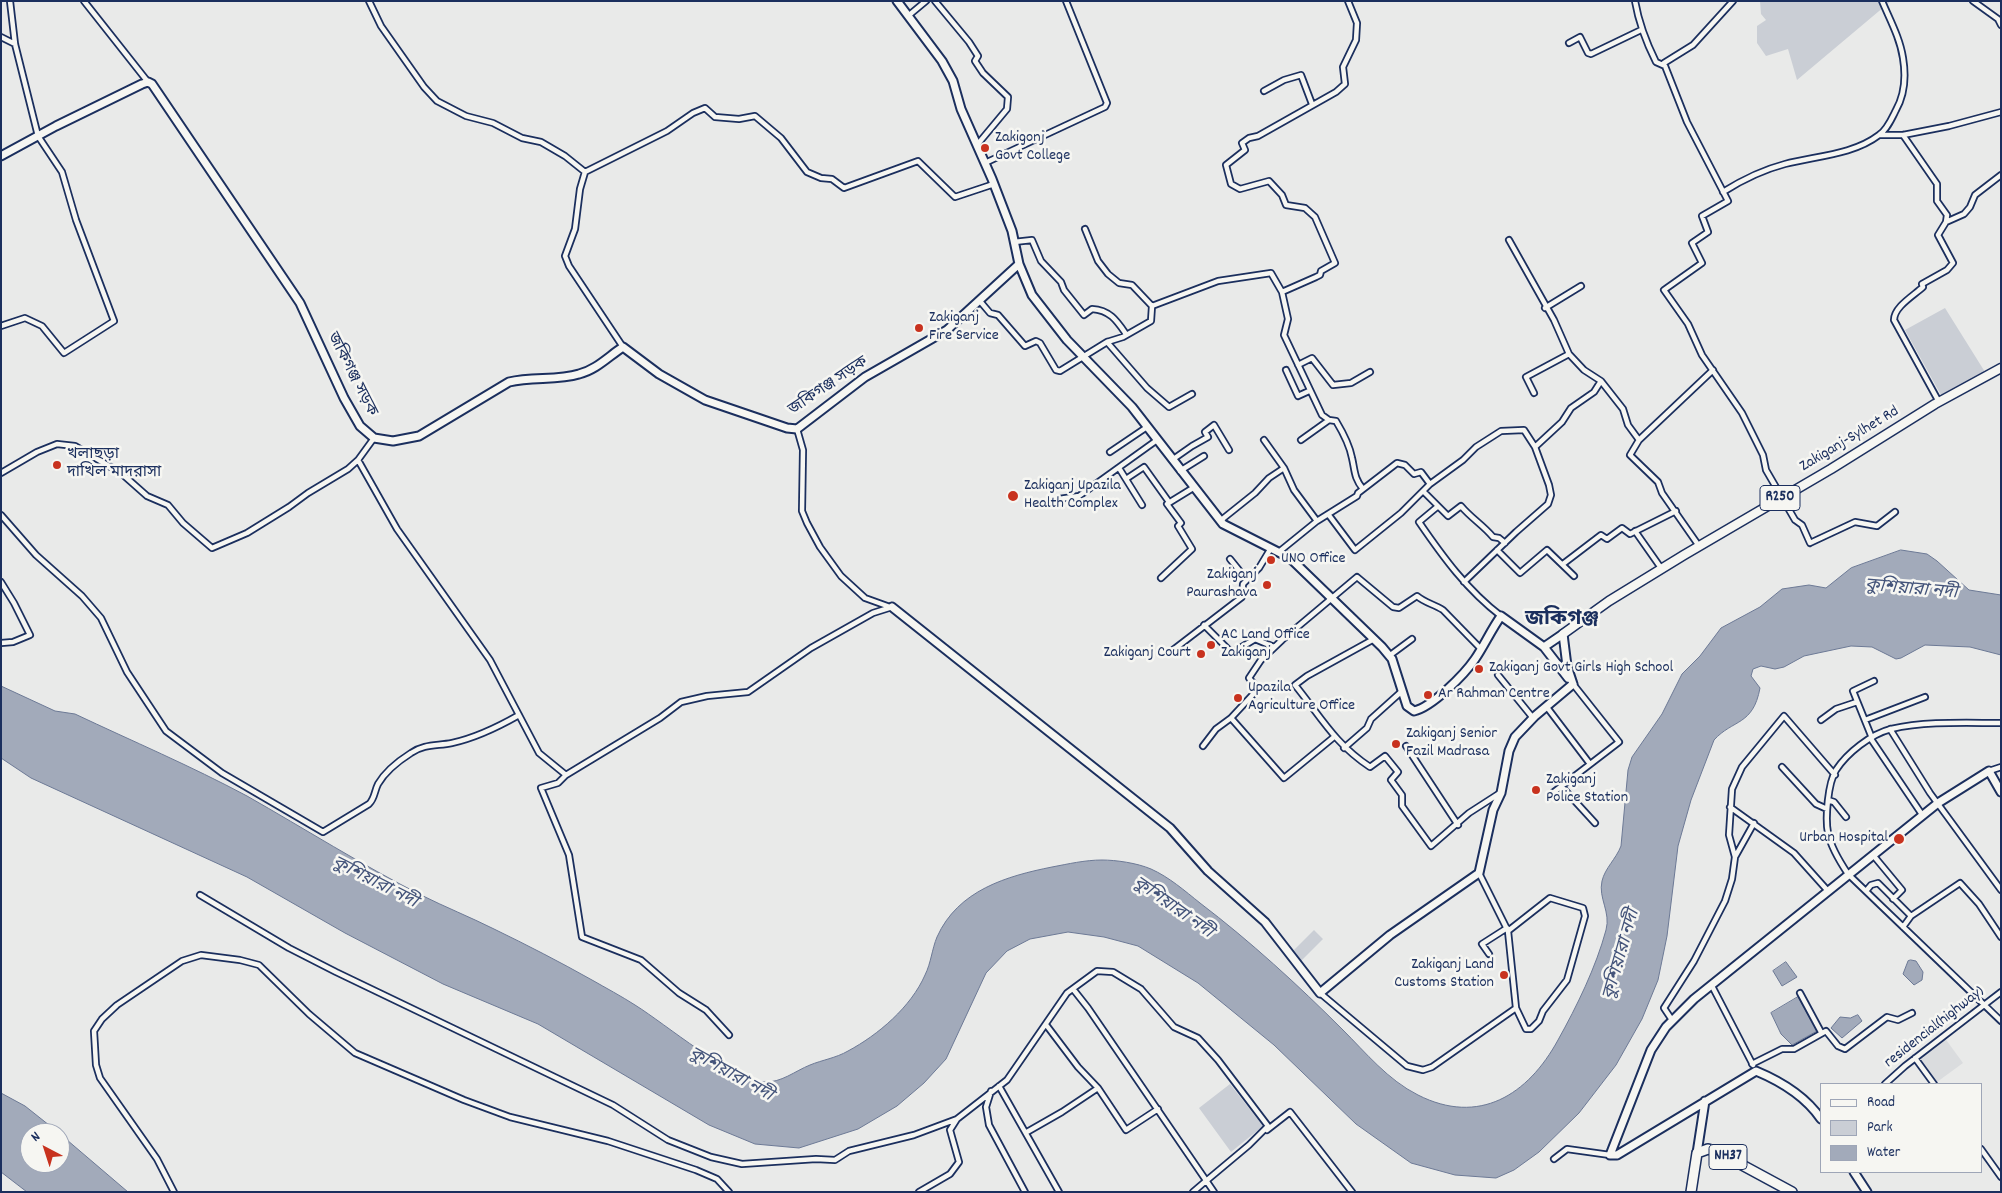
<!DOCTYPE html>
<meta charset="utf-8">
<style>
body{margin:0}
#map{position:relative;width:2002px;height:1193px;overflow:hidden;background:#e9eae9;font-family:Dekko,sans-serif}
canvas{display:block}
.frame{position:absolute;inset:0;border:2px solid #1b2f5e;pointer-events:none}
.legend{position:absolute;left:1820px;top:1083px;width:162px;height:90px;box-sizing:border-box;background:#f6f6f2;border:1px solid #9ea6b7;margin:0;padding:6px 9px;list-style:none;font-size:15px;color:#1b2f5e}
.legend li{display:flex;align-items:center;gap:10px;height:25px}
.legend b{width:25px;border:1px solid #9ea6b7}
.north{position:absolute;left:20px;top:1123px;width:50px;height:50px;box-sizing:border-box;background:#f6f6f2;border:1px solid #9ea6b7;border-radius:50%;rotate:320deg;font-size:14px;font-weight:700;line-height:20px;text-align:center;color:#1b2f5e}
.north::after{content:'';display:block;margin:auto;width:18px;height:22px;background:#c8321e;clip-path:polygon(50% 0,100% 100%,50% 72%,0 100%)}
</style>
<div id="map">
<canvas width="2002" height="1193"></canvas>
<div class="frame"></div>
<ul class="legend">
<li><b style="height:6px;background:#f6f6f2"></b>Road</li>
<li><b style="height:14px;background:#caced5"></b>Park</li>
<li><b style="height:14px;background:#a2aaba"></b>Water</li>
</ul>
<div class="north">N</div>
</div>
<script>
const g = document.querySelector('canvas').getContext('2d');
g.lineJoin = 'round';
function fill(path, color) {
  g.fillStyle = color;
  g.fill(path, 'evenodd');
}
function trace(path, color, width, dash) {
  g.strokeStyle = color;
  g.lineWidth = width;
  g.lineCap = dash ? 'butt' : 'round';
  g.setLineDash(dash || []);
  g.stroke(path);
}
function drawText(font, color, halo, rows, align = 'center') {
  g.font = font + ' Dekko,"Noto Sans Bengali",sans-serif';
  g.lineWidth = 5;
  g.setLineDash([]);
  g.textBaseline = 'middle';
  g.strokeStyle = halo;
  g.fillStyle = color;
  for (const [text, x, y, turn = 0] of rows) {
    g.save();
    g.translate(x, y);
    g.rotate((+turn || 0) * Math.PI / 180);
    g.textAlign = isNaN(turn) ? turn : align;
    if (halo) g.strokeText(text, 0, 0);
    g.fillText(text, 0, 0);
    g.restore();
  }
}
const built = new Path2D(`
 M1944 1037 1963 1063 1937 1082 1917 1058Z`);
const green = new Path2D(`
 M1760 1H1891L1797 80 1788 49 1766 56 1757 43V26L1766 20 1761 14Z
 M1945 308 1985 372 1941 395 1905 330Z
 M1314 930 1323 939 1301 961 1294 950Z
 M1230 1084 1263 1126 1231 1152 1199 1108Z`);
const water = new Path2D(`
 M1901 550 1927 554 1937 561 1969 590 2001 595V655L1970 647 1925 645 1901 658 1896 659 1872 647 1851 646 1804 656 1784 667 1775 669 1761 666 1753 669 1751 676 1760 688C1753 726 1733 719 1714 740L1691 800 1678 846 1667 936 1658 980 1642 1019 1616 1065 1579 1113 1539 1152 1514 1170 1496 1178 1455 1175 1411 1163 1356 1124 1274 1045 1198 983 1138 946 1104 937 1068 932 1030 939 1007 951 986 973 946 1059 924 1083 897 1106 858 1129 799 1148 755 1144 709 1125 538 1024 443 984 345 933 247 877 31 778 1 758V686L55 711 75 714C132 741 191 766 247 796 305 829 362 865 421 895 445 907 470 917 494 929 527 945 560 962 592 980 606 988 621 996 635 1005 667 1025 729 1078 764 1082 781 1083 795 1071 810 1065 822 1060 836 1058 848 1051 878 1035 911 1007 925 975 931 963 932 949 937 937 958 890 1007 876 1052 867 1068 864 1085 860 1102 860 1116 860 1137 863 1151 869 1169 877 1185 891 1200 903 1250 941 1298 985 1343 1030 1366 1053 1388 1080 1418 1095 1479 1126 1528 1095 1558 1040 1577 1006 1596 967 1606 930 1611 912 1598 898 1602 881 1605 868 1616 859 1621 846L1628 770 1632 757 1662 714 1682 674 1700 656 1721 628 1760 607 1782 589 1809 585 1826 588 1851 568Z
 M1911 960 1916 961 1923 972 1922 980 1914 985 1903 974 1908 961Z
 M1786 962 1797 977 1782 986 1773 971Z
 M1798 997 1817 1031 1792 1045 1781 1034 1771 1013Z
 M1858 1015 1862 1021 1842 1038 1831 1028 1840 1017 1850 1018Z
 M1 1093 25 1106 59 1133H30V1163H60V1134L128 1192H27L1 1172Z`);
const street = new Path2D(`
 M84 1 148 82
 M369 1 381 26 424 87 437 101 466 116 493 123 522 138 541 142 565 156 585 172 580 189 575 229 565 256 569 266 623 347
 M935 1 969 42 978 56 975 61 983 73 1008 97 1007 109 977 145
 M1348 1 1357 23 1356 40 1343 67 1345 84 1336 92 1258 136 1249 138 1242 143 1245 150 1226 165 1231 184 1240 189 1269 181 1282 195 1286 205 1305 208 1315 217 1335 263 1321 271 1320 275 1316 277 1282 292 1288 319 1284 335 1322 415 1329 420 1336 421C1342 431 1350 447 1352 458 1355 471 1354 478 1363 489
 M1635 1C1639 24 1646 42 1656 62L1665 66 1687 122 1728 201 1702 216 1708 232 1692 243 1702 263 1664 290 1688 324 1702 355 1742 413 1763 455 1766 470 1795 520 1802 525 1810 543 1855 522 1877 526 1895 512
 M1973 1 1998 19 2001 25
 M908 16 926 1
 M1 37 15 44
 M1569 43 1580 37 1588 53 1591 54 1641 30
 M1664 63 1693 45 1733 1
 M1264 91 1284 80 1301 75 1312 104
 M1880 135H1903L1949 126 2001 112
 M1903 135 1937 184V201L1947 215 1946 222 1938 235 1953 263 1947 270 1922 284 1923 287C1913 296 1894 307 1894 320L1939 402
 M985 163 1105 107 1107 103 1066 1
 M585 172 667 131 693 113 705 108 715 117 739 119 755 116 781 138 807 172 821 178 832 179 844 188 918 161 955 197 994 184
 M1723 192C1742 180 1762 170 1785 164 1815 156 1853 155 1879 135 1887 130 1892 118 1896 110 1905 94 1906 76 1903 58 1900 38 1890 20 1882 1
 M1946 222 1964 214 1970 207 1975 195 2001 175
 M1509 240 1554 320 1569 354 1584 370 1601 381 1623 409 1628 425 1639 440
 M1014 242 1032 240 1041 261 1061 282 1064 290 1084 315 1092 309C1110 310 1117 321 1126 334
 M979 300 990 313 998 315 1025 346 1036 341 1040 343 1056 370 1060 371 1107 342 1123 337 1151 321 1152 306 1132 285 1119 283 1108 274 1098 261 1085 229
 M1152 306 1218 281 1271 273 1282 292
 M1545 308 1581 286
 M1 326 25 318 42 326 64 353 114 321 76 220 62 172 38 136 15 44 10 1
 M1107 342 1147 388 1169 407 1192 394
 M1298 365 1312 358 1333 385 1351 383 1370 372
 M1286 370 1298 396 1309 391
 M1534 393 1526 377 1569 354
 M797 429 803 450 802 511 807 523 820 547 841 576 865 598 890 607
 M374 438 358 460 397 529 490 660 539 753 566 775 660 718 681 702 707 696 748 692 811 648 873 613 892 607
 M1264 440 1284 468 1294 490 1317 521
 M1301 440 1329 420
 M1110 452 1147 427
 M1172 460 1192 446 1208 437 1205 432 1214 425 1229 450
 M1119 468 1142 505
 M1180 471 1204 456
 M1 473 37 452 57 444 75 446 121 473 147 496 168 505 183 523 212 548 247 533 289 507 308 493 348 469 358 460
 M1126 479 1144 467 1169 502
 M1423 491 1448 516 1461 506C1471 518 1483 525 1493 537L1499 538 1505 543
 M1059 499 1079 496 1157 440
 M1437 507 1419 522C1443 557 1467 590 1501 616
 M1328 514 1355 550 1401 513 1430 484 1463 460 1476 447 1501 431 1524 430 1535 447 1562 422 1571 408 1594 392 1601 381
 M1 515 36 555 82 596 101 618 127 672 166 731 222 773 323 832 369 804C375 798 374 792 378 784 385 772 400 760 411 753 424 744 437 746 452 743 475 738 498 727 519 715
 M1220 521 1255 493 1269 478 1284 468
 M1635 531 1661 568
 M1699 546 1662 493 1658 482 1630 455 1639 440 1713 370
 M1497 550 1520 573 1547 550 1574 576
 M1280 551 1317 521 1357 496 1358 493 1397 463 1405 465 1414 474 1421 472 1430 484
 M1230 559 1247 580
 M1563 564 1601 535 1607 539 1622 528 1630 534 1676 511
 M1161 578 1192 549 1178 526 1181 523 1167 504 1193 488
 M1 582 14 603 30 635 13 642 1 643
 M1464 582 1516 532 1548 504 1551 495 1549 485 1535 447
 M1204 625 1232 653 1255 639 1274 647
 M1374 639 1307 676 1295 685C1321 717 1335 744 1370 767L1385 756 1398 772 1391 780 1402 795V806L1431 846 1469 813 1500 793
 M1173 650 1242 597 1243 584 1259 568 1271 548
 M1389 656 1412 639
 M1498 675 1533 718
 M1546 706 1590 764
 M1231 718 1258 689 1249 678 1261 660 1282 640 1357 577 1393 607 1399 608 1417 596C1425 603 1434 604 1443 610L1480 648
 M1821 720 1836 709 1857 702
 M1865 720 1925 697
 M2001 723C1964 723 1926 721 1891 729 1871 734 1847 753 1836 770 1828 783 1825 818 1828 833 1831 848 1840 862 1848 874L2001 1021
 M1890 729 1930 793 2001 890
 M1872 738 1853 691 1874 681
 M1871 739 1923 816
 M1203 746 1216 729 1231 718 1284 778 1334 737
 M1406 746 1458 825
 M1344 748 1367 728 1371 719 1401 692
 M1782 767 1816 804 1827 809
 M1989 771 2001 767
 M566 775 558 783 541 788 569 855 582 937 641 960 679 993 706 1010 729 1035
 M1562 787 1595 823
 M1550 795 1619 742 1573 684
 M1828 800 1834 802 1846 817
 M1730 807 1794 853 1828 891
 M1873 855 1902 890 1893 899
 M1735 857 1754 823
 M1866 891 1871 885 1878 883 1911 916 1903 927
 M200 895 289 948 336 972 613 1105 668 1140 711 1157 742 1164 816 1159 835 1160 849 1151 914 1135 957 1119
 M1911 916 1960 883 1979 904 2001 937
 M1508 931 1550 898 1583 908 1585 916 1567 980 1543 1011 1539 1021 1531 1029H1526L1516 1008
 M1489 954 1482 944 1507 928
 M1712 986 1753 1065
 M1073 989 1088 1008 1214 1192
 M1320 993 1407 1066 1423 1070 1432 1067 1516 1008 1508 931 1479 873
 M1800 993 1821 1032
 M1672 1020 1664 1008 1694 961 1725 901 1732 879 1735 857 1729 835 1732 789 1742 767 1784 716 1835 775
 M1047 1026 1078 1067 1098 1088
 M1915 1058 1934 1084
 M1752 1064 1782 1049H1794L1826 1031 1838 1046 1845 1049 1887 1017 1898 1020 1912 1013
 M1885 1084 1905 1066 2001 992
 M999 1086 1059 1192
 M991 1091 986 1107 989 1125 1025 1192
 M1267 1130 1290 1112 1352 1192
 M1027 1132 1062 1112 1098 1088 1126 1130 1158 1109
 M1981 1149 2001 1177
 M1554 1159 1567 1149 1610 1155
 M174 1192 157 1159 100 1078 96 1065 94 1031 102 1019 117 1005 182 961 201 955 240 960 259 965 309 1014 355 1053 464 1100 510 1117 608 1141 696 1170 717 1179 729 1192
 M919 1192 950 1174 959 1162 950 1130 957 1119 1007 1080 1067 993 1097 971 1113 972 1141 989 1174 1027 1198 1038 1218 1060 1268 1126 1249 1145 1206 1181
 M1193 1192 1207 1180`);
const secondary = new Path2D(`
 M897 1 942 61 953 81 961 109 992 179 1012 231 1019 264 1032 295 1067 340 1132 407 1223 524 1290 558 1382 647 1392 659 1407 706 1414 711C1432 707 1464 675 1475 659 1484 646 1491 630 1501 616L1544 647 1563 634
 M1 156 56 126 142 84 148 82 152 84 300 303 344 398 360 426 374 438 393 441 419 436 509 382C532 376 557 381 579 374 596 370 609 356 623 347L659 374 705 400 787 428 797 429 865 377 947 330 1019 264
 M892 607 1170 828 1208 871 1265 922 1320 993 1390 935 1479 873 1493 810 1501 793 1509 751 1515 737 1535 716 1573 684
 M1563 634 1567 666 1573 684
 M1544 647 1568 678
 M1821 1119C1806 1097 1780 1081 1756 1071L1617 1155H1610L1651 1050 1666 1027 1694 999 1938 803 1989 771 2001 792
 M1697 1153 1705 1101
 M1854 1172 1867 1192`);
const primary = new Path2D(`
 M1563 634 1609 601 1684 555 1831 469 1935 404 2001 368`);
const highway = new Path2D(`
 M1691 1192 1697 1153 1708 1149 1718 1152 1792 1192`);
const markers = [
 [985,148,5,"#c8321e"],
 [919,328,5,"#c8321e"],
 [57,465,5,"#c8321e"],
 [1013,496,6,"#c8321e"],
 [1271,560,5,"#c8321e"],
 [1267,585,5,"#c8321e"],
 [1211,645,5,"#c8321e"],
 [1201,654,5,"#c8321e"],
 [1479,669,5,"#c8321e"],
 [1428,695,5,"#c8321e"],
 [1238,698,5,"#c8321e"],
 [1396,744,5,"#c8321e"],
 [1536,790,5,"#c8321e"],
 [1899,839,6,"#c8321e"],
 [1504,975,5,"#c8321e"]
];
const shields = [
 [1780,498,40],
 [1728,1157,38]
];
const shieldNames = [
 ["R250",1780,498],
 ["NH37",1728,1157]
];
const poiNames = [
 ["Zakigonj",995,139],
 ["Govt College",995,157],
 ["Zakiganj",929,319],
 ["Fire Service",929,337],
 ["খলাছড়া",67,456],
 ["দাখিল মাদরাসা",67,474],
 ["Zakiganj Upazila",1024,487],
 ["Health Complex",1024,505],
 ["UNO Office",1281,560],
 ["Zakiganj",1257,576,"right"],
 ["Paurashava",1257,594,"right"],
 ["AC Land Office",1221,636],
 ["Zakiganj",1221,654],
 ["Zakiganj Court",1191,654,"right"],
 ["Zakiganj Govt Girls High School",1489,669],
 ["Upazila",1248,689],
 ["Agriculture Office",1248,707],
 ["Ar Rahman Centre",1438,695],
 ["Zakiganj Senior",1406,735],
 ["Fazil Madrasa",1406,753],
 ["Zakiganj",1546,781],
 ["Police Station",1546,799],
 ["Urban Hospital",1888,839,"right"],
 ["Zakiganj Land",1494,966,"right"],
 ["Customs Station",1494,984,"right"]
];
const streetNames = [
 ["জকিগঞ্জ সড়ক",351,375,63],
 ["জকিগঞ্জ সড়ক",829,387,-34],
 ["Zakiganj-Sylhet Rd",1850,440,-31],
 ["residencial(highway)",1935,1028,-38]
];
const waterNames = [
 ["কুশিয়ারা নদী",1911,591,5],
 ["কুশিয়ারা নদী",374,884,27],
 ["কুশিয়ারা নদী",1172,909,35],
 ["কুশিয়ারা নদী",1623,955,-74],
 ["কুশিয়ারা নদী",730,1076,29]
];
const districtNames = [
 ["জকিগঞ্জ",1562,621]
];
fill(built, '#dadcde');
fill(green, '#caced5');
fill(water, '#a2aaba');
trace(water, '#6c7995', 1);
trace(street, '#1b2f5e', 8);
trace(secondary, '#1b2f5e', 11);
trace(primary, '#1b2f5e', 11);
trace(highway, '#1b2f5e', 12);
trace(street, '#f6f6f2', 4.5);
trace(secondary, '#f6f6f2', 7);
trace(primary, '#f6f6f2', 8);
trace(highway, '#f6f6f2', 9);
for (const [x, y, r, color] of markers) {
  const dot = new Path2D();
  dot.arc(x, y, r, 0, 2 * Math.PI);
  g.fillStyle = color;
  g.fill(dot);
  trace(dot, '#f6f6f2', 2);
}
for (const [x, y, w] of shields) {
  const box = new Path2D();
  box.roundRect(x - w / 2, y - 12.5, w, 25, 4);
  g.fillStyle = '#f6f6f2';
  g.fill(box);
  trace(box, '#1b2f5e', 1);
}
drawText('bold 15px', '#1b2f5e', null, shieldNames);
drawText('16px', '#1b2f5e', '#f6f6f2', poiNames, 'left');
drawText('16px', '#1b2f5e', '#f6f6f2', streetNames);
drawText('italic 18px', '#44547a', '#f6f6f2', waterNames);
drawText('bold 21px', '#1b2f5e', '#f6f6f2', districtNames);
</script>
